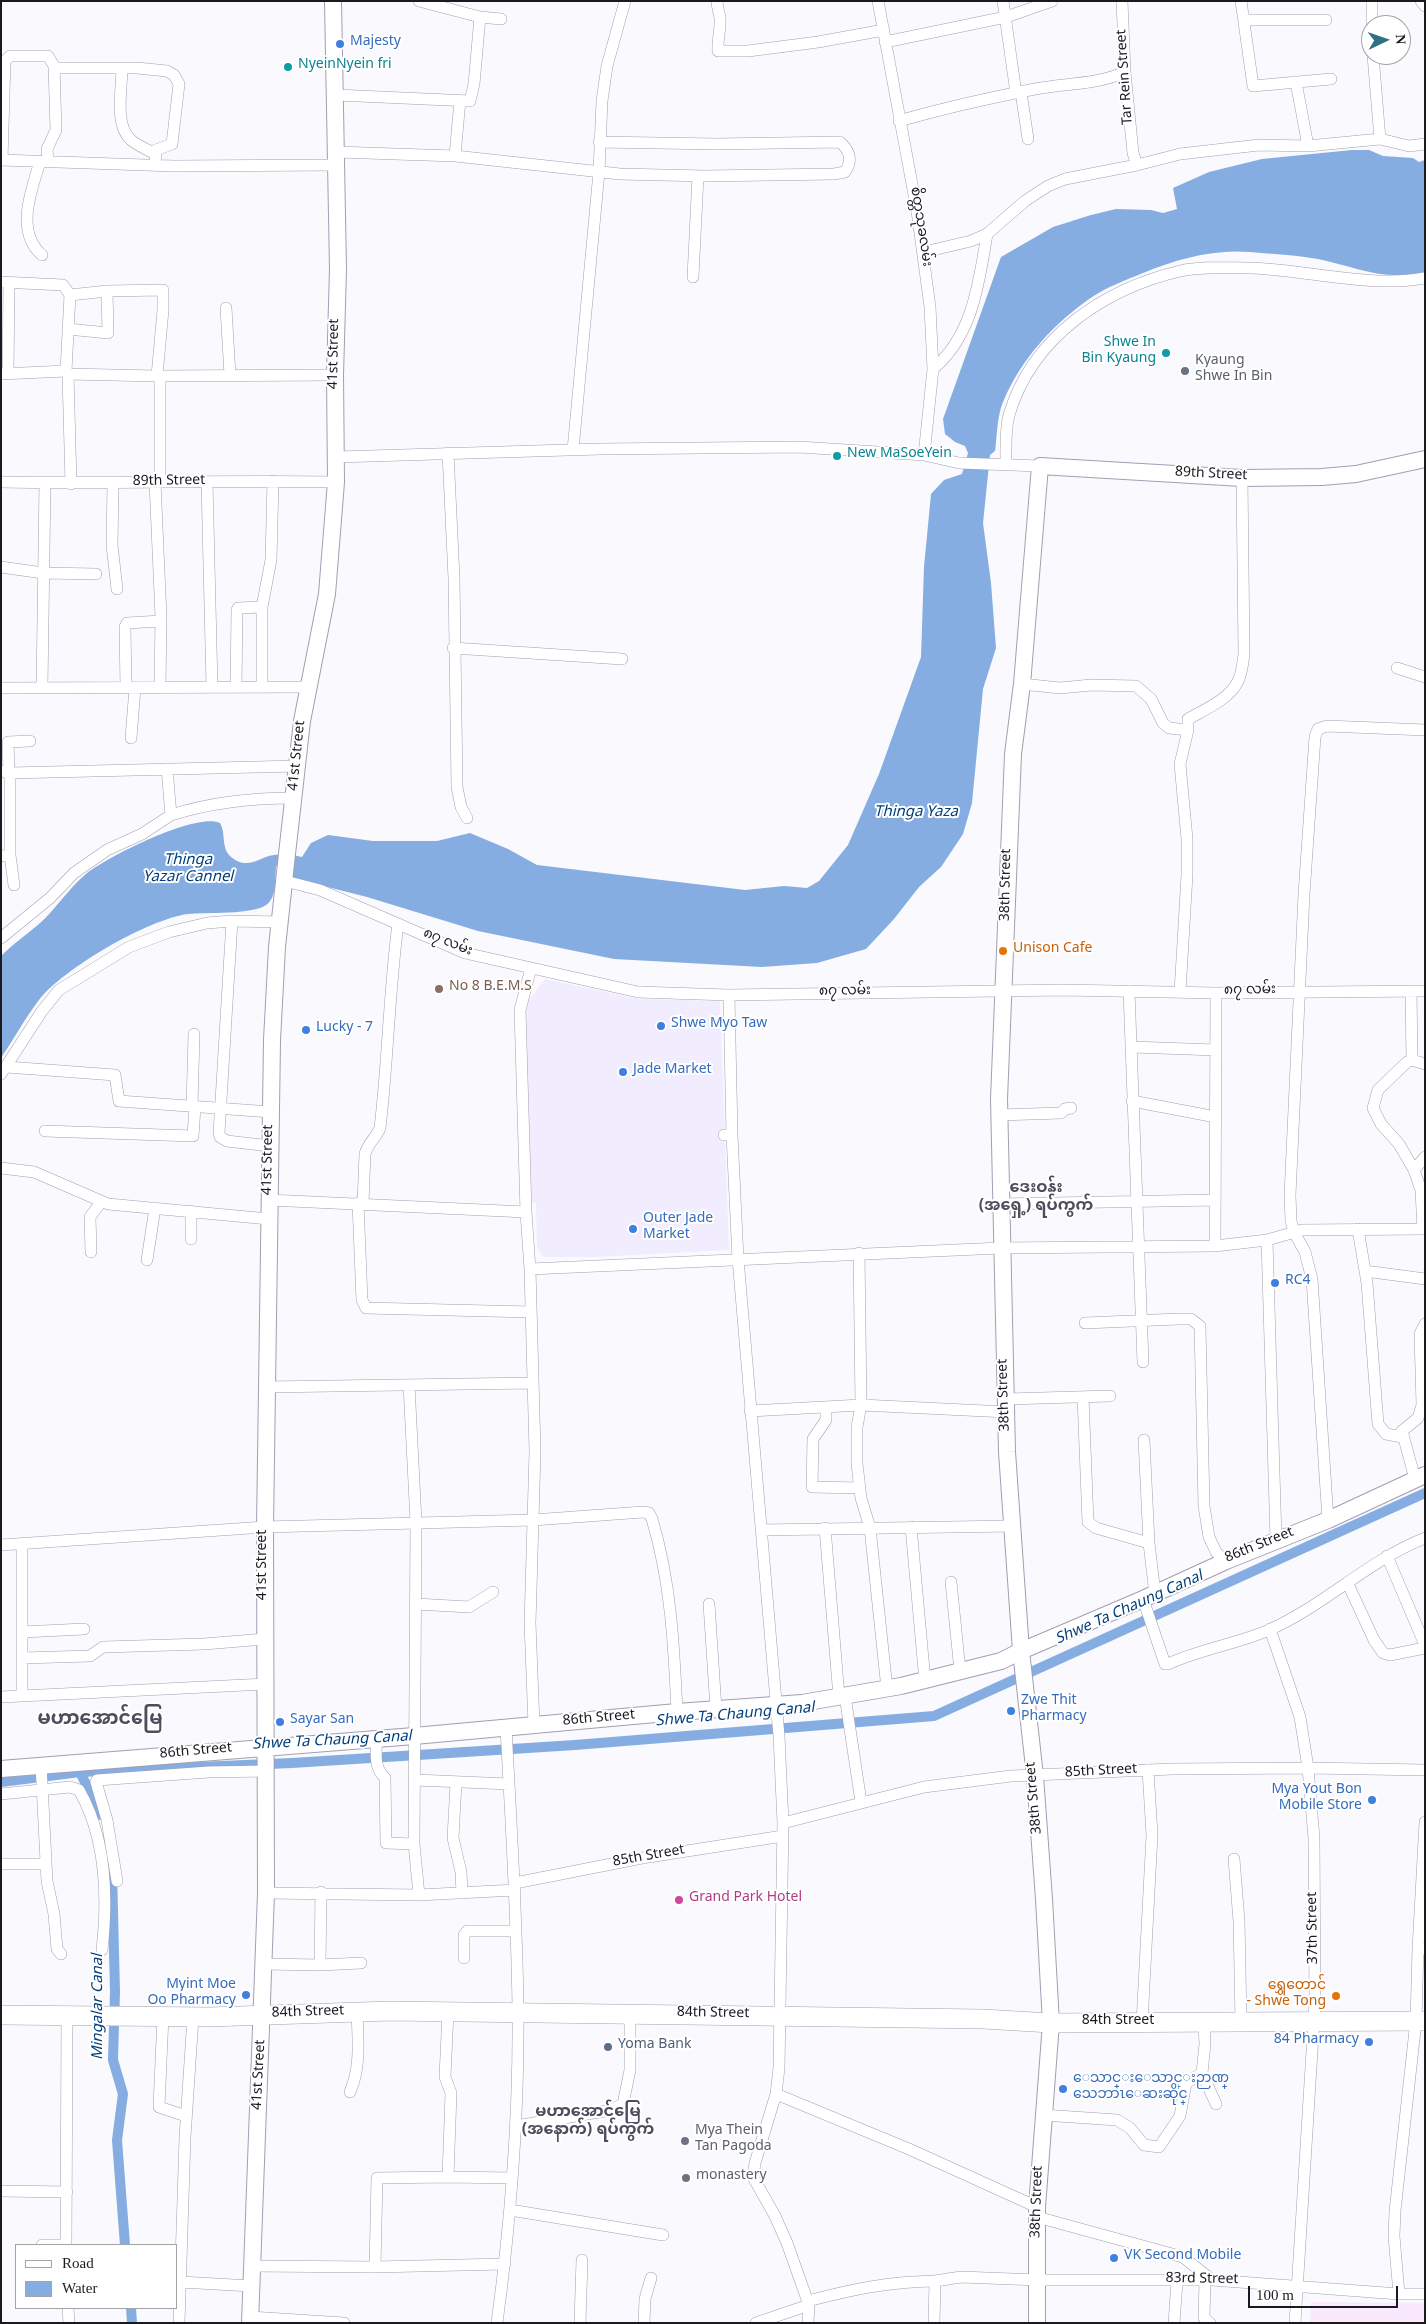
<!DOCTYPE html>
<meta charset="utf-8">
<style>
body{margin:0}
#map{position:relative;width:1426px;height:2324px;overflow:hidden;background:#faf9fd;font-family:Georgia,serif}
canvas{display:block}
.frame{position:absolute;inset:0;border:2px solid #1b1920;pointer-events:none}
.legend{position:absolute;left:15px;top:2244px;width:162px;height:65px;box-sizing:border-box;background:#fff;border:1px solid #a4a3a6;margin:0;padding:6px 9px;list-style:none;font-size:15px;color:#1b1920}
.legend li{display:flex;align-items:center;gap:10px;height:25px}
.legend b{width:25px;border:1px solid #a4a3a6}
.north{position:absolute;left:1361px;top:15px;width:50px;height:50px;box-sizing:border-box;background:#fff;border:1px solid #a4a3a6;border-radius:50%;rotate:87deg;font-size:14px;font-weight:700;line-height:20px;text-align:center;color:#1b1920}
.north::after{content:'';display:block;margin:auto;width:18px;height:22px;background:#2f7183;clip-path:polygon(50% 0,100% 100%,50% 72%,0 100%)}
.scale{position:absolute;left:1248px;top:2286px;width:150px;height:22px;box-sizing:border-box;border:2px solid #1b1920;border-top:0;padding-left:6px;font-size:15px;line-height:18px;white-space:nowrap;color:#1b1920;-webkit-text-stroke:4px #fff;paint-order:stroke}
</style>
<div id="map">
<canvas width="1426" height="2324"></canvas>
<div class="frame"></div>
<ul class="legend">
<li><b style="height:6px;background:#fff"></b>Road</li>
<li><b style="height:14px;background:#85ade2"></b>Water</li>
</ul>
<div class="north">N</div>
<div class="scale">100 m</div>
</div>
<script>
const g = document.querySelector('canvas').getContext('2d');
g.lineJoin = 'round';
function fill(path, color) {
  g.fillStyle = color;
  g.fill(path, 'evenodd');
}
function trace(path, color, width, dash) {
  g.strokeStyle = color;
  g.lineWidth = width;
  g.lineCap = dash ? 'butt' : 'round';
  g.setLineDash(dash || []);
  g.stroke(path);
}
function drawText(font, color, halo, rows, align = 'center') {
  g.font = font + ' Georgia,"Noto Sans Myanmar",serif';
  g.lineWidth = 4;
  g.setLineDash([]);
  g.textBaseline = 'middle';
  g.strokeStyle = halo;
  g.fillStyle = color;
  for (const [text, x, y, turn = 0] of rows) {
    g.save();
    g.translate(x, y);
    g.rotate((+turn || 0) * Math.PI / 180);
    g.textAlign = isNaN(turn) ? turn : align;
    if (halo) g.strokeText(text, 0, 0);
    g.fillText(text, 0, 0);
    g.restore();
  }
}
const built = new Path2D(`
 M545 979 639 999 720 1001 729 1250 595 1257H543L537 1247 536 1203 527 1204 522 1009Z`);
const education = new Path2D(`
 M1311 2302 1425 2303V2323H1310Z`);
const water = new Path2D(`
 M1352 150H1369L1383 156 1413 158 1419 162 1425 160V272C1384 282 1357 267 1318 259 1296 255 1272 254 1250 252 1213 249 1177 259 1143 273 1126 280 1107 287 1092 297 1054 323 1021 359 1003 402 997 416 997 436 995 451L990 455 983 523 991 583 996 648 983 689 972 803 963 834 941 867 919 887 894 919 866 949 817 963 762 967 614 959 478 931 367 897 296 879 276 866C275 878 277 898 266 905 252 915 206 912 188 914 148 919 63 969 39 1000 25 1018 14 1039 1 1058V956C13 944 26 935 39 924 56 909 68 889 86 874 107 857 196 812 220 823 226 833 221 847 230 856 247 872 261 856 274 855 283 854 293 855 302 857L311 843 328 835 373 841H437L470 833 508 849 537 865 745 890 784 886 807 888 819 881 848 845 879 774 921 657 924 567 931 494 944 480 962 474 968 453 965 446 955 442 945 434 943 419 1001 257 1053 227 1091 215 1116 209 1151 210 1163 213 1177 209 1173 188 1209 172 1262 159Z`);
const canal = new Path2D(`
 M80 1772 101 1815
 M1 1782 80 1772 292 1763 575 1745 934 1716 1425 1493
 M112 1871 115 1992 113 2060 123 2094 117 2140 125 2245
 M131 2308 132 2323`);
const street = new Path2D(`
 M419 1 480 17 501 19
 M717 1C717 8 719 11 720 18 721 29 717 40 718 51H748L818 42 884 30
 M878 1 917 211 930 307 933 369 924 455
 M1003 1 1016 93
 M1241 1 1253 86 1331 79
 M1421 1 1425 6
 M1244 20H1326
 M1372 25V1
 M885 42 1006 17 1052 1
 M1373 55 1380 139
 M55 68H137L167 71 174 75 179 84 172 144 156 150 155 165
 M122 68C122 89 114 125 131 140 138 146 147 149 155 154
 M1296 82 1308 146
 M1021 92 1028 139
 M336 95 470 101 474 84 480 17
 M899 121C944 108 989 98 1035 89 1066 83 1096 85 1125 72
 M336 152 455 156 620 174 705 176 834 174 845 172C853 160 850 151 840 142L717 144 599 142
 M455 156 460 100
 M1 160 174 166 337 165
 M2 160 5 61 10 56H48L54 66 56 130 47 149 48 162
 M40 162C31 191 15 232 42 255
 M1137 165 1180 154 1259 145 1308 146 1380 139 1409 146 1425 144
 M924 252 971 241 987 234 1025 201 1048 186 1065 179 1137 165 1133 153 1125 72 1122 1
 M693 277 698 176
 M1 282 63 285 70 295 66 371
 M70 295 107 291 163 290V310L157 376
 M226 308 230 375
 M68 329 108 333 107 291
 M933 369C973 336 979 282 987 234
 M1 374 66 371 68 374 157 376 335 375
 M8 374 9 282
 M68 374 71 484
 M573 450 599 172 602 101 607 66 625 1
 M448 453 454 578 457 787 461 807 467 818
 M337 457 600 449 799 447 924 455 959 463 1040 466
 M1006 464C1006 448 1005 430 1009 415 1032 337 1104 289 1180 271 1202 266 1229 268 1252 268 1307 270 1370 288 1425 278
 M1 482C113 484 225 480 336 482
 M155 482 161 617 160 688
 M160 482V376
 M207 482 212 687
 M113 484 112 545 117 589
 M1 567 43 573 96 574
 M453 648 622 659
 M1397 668 1425 677
 M1022 684 1060 688 1091 685 1136 686 1151 699 1163 723 1169 728 1188 730V719C1204 710 1230 699 1238 681 1242 673 1243 662 1244 654L1242 478
 M42 687 45 483
 M236 687 237 610 238 608 262 607
 M262 687V607L271 560 273 481
 M1 688 308 687
 M126 688 125 627 127 623 161 621
 M131 738 135 688
 M167 769 171 815C212 802 252 798 294 798
 M1 771 10 773 298 766
 M9 772 8 742 30 741
 M10 855 14 885
 M1 856 10 855V773
 M285 881 320 890 465 953 638 992 729 995 1063 990 1216 993 1425 991
 M232 921 219 1133 220 1137 227 1141 270 1146
 M1 938 50 898 74 873 107 850 142 834 171 815
 M1129 991 1143 1362
 M1411 991 1412 1060 1407 1062 1378 1090 1373 1108 1381 1124 1399 1144 1414 1170 1421 1190 1423 1229
 M1180 992 1187 875V839L1180 764 1188 730
 M1132 1047 1216 1050
 M1412 1060 1425 1064
 M7 1067 115 1075 119 1101 271 1112
 M1 1074 42 1011 59 990 129 947 169 932 207 923 232 921 280 922
 M1132 1101 1216 1117
 M192 1106 194 1034
 M999 1115 1061 1113 1065 1109 1071 1108
 M45 1131 193 1136 195 1107
 M724 1135H732L729 995
 M732 1135 738 1259 779 1736 783 1823 779 2068 776 2094 755 2163 753 2177 775 2216 787 2243 809 2305 808 2323
 M1 1168 34 1172 108 1204 269 1219
 M1414 1170 1425 1157
 M269 1200 526 1212 530 1269 535 1452 530 1623 534 1725
 M358 1203 362 1300 366 1308 531 1312
 M363 1203 365 1154C368 1143 376 1138 380 1128 388 1060 389 992 398 924
 M1001 1204 1214 1200
 M526 1212 520 1010 531 968
 M1358 1229 1367 1283 1378 1424 1386 1434 1402 1437
 M191 1239V1211
 M1267 1240 1276 1540
 M1215 1246 1216 993
 M91 1252 90 1217 101 1202
 M859 1253 861 1405 1007 1412
 M147 1260 155 1208
 M530 1269 1001 1248 1215 1246 1267 1240 1302 1230 1425 1229
 M1365 1271 1425 1279
 M1085 1323 1178 1319H1191L1200 1326 1204 1506 1209 1537 1216 1552 1226 1561
 M409 1385 416 1522 414 1844 419 1895
 M266 1387 533 1383
 M1083 1397 1088 1522 1096 1528 1149 1543
 M1007 1399 1110 1396
 M826 1407V1420L813 1439 812 1487 860 1488
 M750 1411 861 1405 857 1427V1464L861 1498 870 1528 887 1689
 M1144 1440 1149 1543 1155 1594
 M1415 1479 1402 1431 1418 1418 1422 1405 1420 1334 1425 1324
 M1328 1520 1312 1279 1305 1252 1294 1232 1291 1221 1290 1195 1304 894 1315 737 1318 729 1327 726 1425 730
 M911 1527 925 1681
 M825 1528 839 1697
 M761 1530 1012 1526
 M22 1544V1696
 M1 1545 265 1527 533 1520 643 1512 649 1513 652 1519C671 1582 674 1646 677 1712
 M1387 1556 1425 1645
 M951 1582 960 1671
 M1348 1584 1374 1640 1383 1653 1390 1655 1425 1648
 M1143 1599 1165 1664H1168C1200 1649 1237 1644 1269 1630 1325 1605 1369 1560 1425 1538
 M416 1604 469 1607 493 1592
 M709 1604 716 1709
 M1270 1629 1300 1717 1308 1768 1314 1838 1315 2003 1295 2323
 M22 1632 84 1629
 M22 1658 90 1656 103 1647 204 1644 265 1639
 M845 1696 861 1802
 M1 1697 266 1684
 M376 1739C377 1753 373 1767 385 1778L386 1843 414 1844
 M41 1765 47 1881 54 1914 57 1949 61 1954
 M416 1780 509 1784
 M456 1783 453 1838 461 1872 462 1893
 M1 1794 70 1787 79 1790C106 1837 108 1897 102 1950
 M1425 1822 1418 1949H1425
 M783 1823 924 1787 1011 1776 1172 1769 1308 1768 1425 1770
 M1234 1859 1239 1921 1241 2022
 M1 1864H46
 M117 1881 107 1820 96 1782 97 1780 209 1772 267 1771
 M515 1883 642 1858 783 1836
 M266 1893 419 1895 515 1890
 M464 1958V1935L467 1931H516
 M265 1964 320 1965 321 1892
 M320 1965 361 1963
 M448 2012 445 2077 451 2093 448 2177 512 2178
 M163 2016 159 2107 186 2116
 M1142 2023 1152 1835 1148 1770
 M1202 2073 1216 2104
 M350 2092C361 2067 358 2040 357 2012
 M776 2094 909 2149 1037 2207
 M1043 2115 1117 2120 1130 2128 1144 2145 1159 2147 1180 2116 1186 2083 1202 2073 1205 2044 1204 2023
 M516 2126 611 2110 623 2104 630 2070V2014
 M1 2191 67 2192
 M510 2210 663 2235
 M1037 2217 1183 2257 1212 2280
 M42 2245H66
 M66 2245 67 2015
 M251 2266 375 2267 505 2264
 M375 2267 377 2178 448 2177
 M1205 2281 1204 2318 1210 2323
 M181 2282 251 2286
 M1399 2294 1394 2236 1395 2211 1416 2021 1418 1949
 M808 2301C853 2289 888 2282 935 2281
 M68 2308 69 2323
 M250 2317 344 2323
 M179 2323 185 2137 193 2017
 M497 2323C511 2219 519 2115 518 2010 517 1916 511 1822 506 1728
 M580 2323 582 2260
 M644 2323 645 2299 651 2278
 M756 2323 809 2305
 M934 2323 935 2281 961 2277 1038 2280H1212L1399 2294H1425
 M1174 2323 1177 2281`);
const secondary = new Path2D(`
 M1 1769 414 1736 677 1712 802 1703 901 1686 1001 1661 1021 1651 1143 1599 1226 1561 1328 1520 1425 1475
 M250 2323 266 1893 265 1527 272 1040 277 947 287 854 302 721 327 594 336 482 335 375 338 269 333 1
 M1037 2323V2207L1051 2023 1044 1899 1035 1776 1021 1651 1007 1452 999 1099 1013 754 1022 684 1040 466 1242 478 1322 477 1356 474 1425 459`);
const primary = new Path2D(`
 M1 2015 209 2017 390 2011 983 2019 1051 2023 1425 2021`);
const markers = [
 [340,44,5,"#3f7fe0"],
 [288,67,5,"#0f9aa8"],
 [1166,353,5,"#0f9aa8"],
 [1185,371,5,"#6b7280"],
 [837,456,5,"#0f9aa8"],
 [1003,951,5,"#e8710a"],
 [439,989,5,"#8d6e63"],
 [661,1026,5,"#3f7fe0"],
 [306,1030,5,"#3f7fe0"],
 [623,1072,5,"#3f7fe0"],
 [633,1229,5,"#3f7fe0"],
 [1275,1283,5,"#3f7fe0"],
 [1011,1711,5,"#3f7fe0"],
 [280,1722,5,"#3f7fe0"],
 [1372,1800,5,"#3f7fe0"],
 [679,1900,5,"#d1479c"],
 [246,1995,5,"#3f7fe0"],
 [1336,1996,5,"#e8710a"],
 [1369,2042,5,"#3f7fe0"],
 [608,2047,5,"#5c6f8a"],
 [1063,2089,5,"#3f7fe0"],
 [685,2141,5,"#6b7280"],
 [686,2178,5,"#6b7280"],
 [1114,2258,5,"#3f7fe0"]
];
const shopNames = [
 ["Majesty",350,44],
 ["Shwe Myo Taw",671,1026],
 ["Lucky - 7",316,1030],
 ["Jade Market",633,1072],
 ["Outer Jade",643,1221],
 ["Market",643,1237],
 ["RC4",1285,1283],
 ["Zwe Thit",1021,1703],
 ["Pharmacy",1021,1719],
 ["Sayar San",290,1722],
 ["Mya Yout Bon",1362,1792,"right"],
 ["Mobile Store",1362,1808,"right"],
 ["Myint Moe",236,1987,"right"],
 ["Oo Pharmacy",236,2003,"right"],
 ["84 Pharmacy",1359,2042,"right"],
 ["ေသာင္းေသာင္းဉာဏ္",1073,2081],
 ["သေဘာၤေဆးဆိုင္",1073,2097],
 ["VK Second Mobile",1124,2258]
];
const cultureNames = [
 ["NyeinNyein fri",298,67],
 ["Shwe In",1156,345,"right"],
 ["Bin Kyaung",1156,361,"right"],
 ["New MaSoeYein",847,456]
];
const streetNames = [
 ["Tar Rein Street",1127,77,-94],
 ["စိတ္တသုခလမ်း",919,227,81],
 ["41st Street",336,354,-89],
 ["89th Street",1211,476,3],
 ["89th Street",169,483,-1],
 ["41st Street",299,756,-84],
 ["38th Street",1008,885,-89],
 ["၈၇ လမ်း",447,944,22],
 ["၈၇ လမ်း",1250,992,-1],
 ["၈၇ လမ်း",845,993,-1],
 ["41st Street",270,1160,-89],
 ["38th Street",1006,1395,-92],
 ["86th Street",1260,1547,-22],
 ["41st Street",265,1565,-90],
 ["86th Street",599,1720,-5],
 ["86th Street",196,1753,-5],
 ["85th Street",1101,1773,-3],
 ["38th Street",1036,1798,-95],
 ["85th Street",649,1858,-10],
 ["37th Street",1315,1928,-91],
 ["84th Street",308,2014,-2],
 ["84th Street",713,2015,1],
 ["84th Street",1118,2023],
 ["41st Street",261,2075,-87],
 ["38th Street",1039,2202,-88],
 ["83rd Street",1202,2281,1]
];
const worshipNames = [
 ["Kyaung",1195,363],
 ["Shwe In Bin",1195,379],
 ["Mya Thein",695,2133],
 ["Tan Pagoda",695,2149],
 ["monastery",696,2178]
];
const foodNames = [
 ["Unison Cafe",1013,951],
 ["ရွှေတောင်",1326,1988,"right"],
 ["- Shwe Tong",1326,2004,"right"]
];
const educationNames = [
 ["No 8 B.E.M.S",449,989]
];
const hotelNames = [
 ["Grand Park Hotel",689,1900]
];
const serviceNames = [
 ["Yoma Bank",618,2047]
];
const waterNames = [
 ["Thinga Yaza",916,814],
 ["Thinga",188,862],
 ["Yazar Cannel",188,879],
 ["Shwe Ta Chaung Canal",1130,1610,-24],
 ["Shwe Ta Chaung Canal",735,1717,-5],
 ["Shwe Ta Chaung Canal",332,1743,-3],
 ["Mingalar Canal",100,2007,-90]
];
const quarterNames = [
 ["ဒေးဝန်း",1036,1190],
 ["(အရှေ့) ရပ်ကွက်",1036,1208],
 ["မဟာအောင်မြေ",588,2114],
 ["(အနောက်) ရပ်ကွက်",588,2132]
];
const districtNames = [
 ["မဟာအောင်မြေ",100,1722]
];
fill(built, '#f1ecfe');
fill(education, '#fae9fc');
fill(water, '#85ade2');
trace(canal, '#85ade2', 10);
trace(street, '#a39eb2', 12);
trace(secondary, '#a39eb2', 18);
trace(primary, '#a39eb2', 20);
trace(street, '#fff', 11);
trace(secondary, '#fff', 16);
trace(primary, '#fff', 19);
for (const [x, y, r, color] of markers) {
  const dot = new Path2D();
  dot.arc(x, y, r, 0, 2 * Math.PI);
  g.fillStyle = color;
  g.fill(dot);
  trace(dot, '#fff', 2);
}
drawText('14px', '#366cbe', '#fff', shopNames, 'left');
drawText('14px', '#0d838f', '#fff', cultureNames, 'left');
drawText('14px', '#1b1920', '#fff', streetNames);
drawText('14px', '#5b616d', '#fff', worshipNames, 'left');
drawText('14px', '#c56008', '#fff', foodNames, 'left');
drawText('14px', '#785e54', '#fff', educationNames, 'left');
drawText('14px', '#b23c85', '#fff', hotelNames, 'left');
drawText('14px', '#4e5e75', '#fff', serviceNames, 'left');
drawText('italic 15px', '#013d7a', '#fff', waterNames);
drawText('bold 16px', '#504b5d', '#fff', quarterNames);
drawText('bold 19px', '#504b5d', '#fff', districtNames);
</script>
